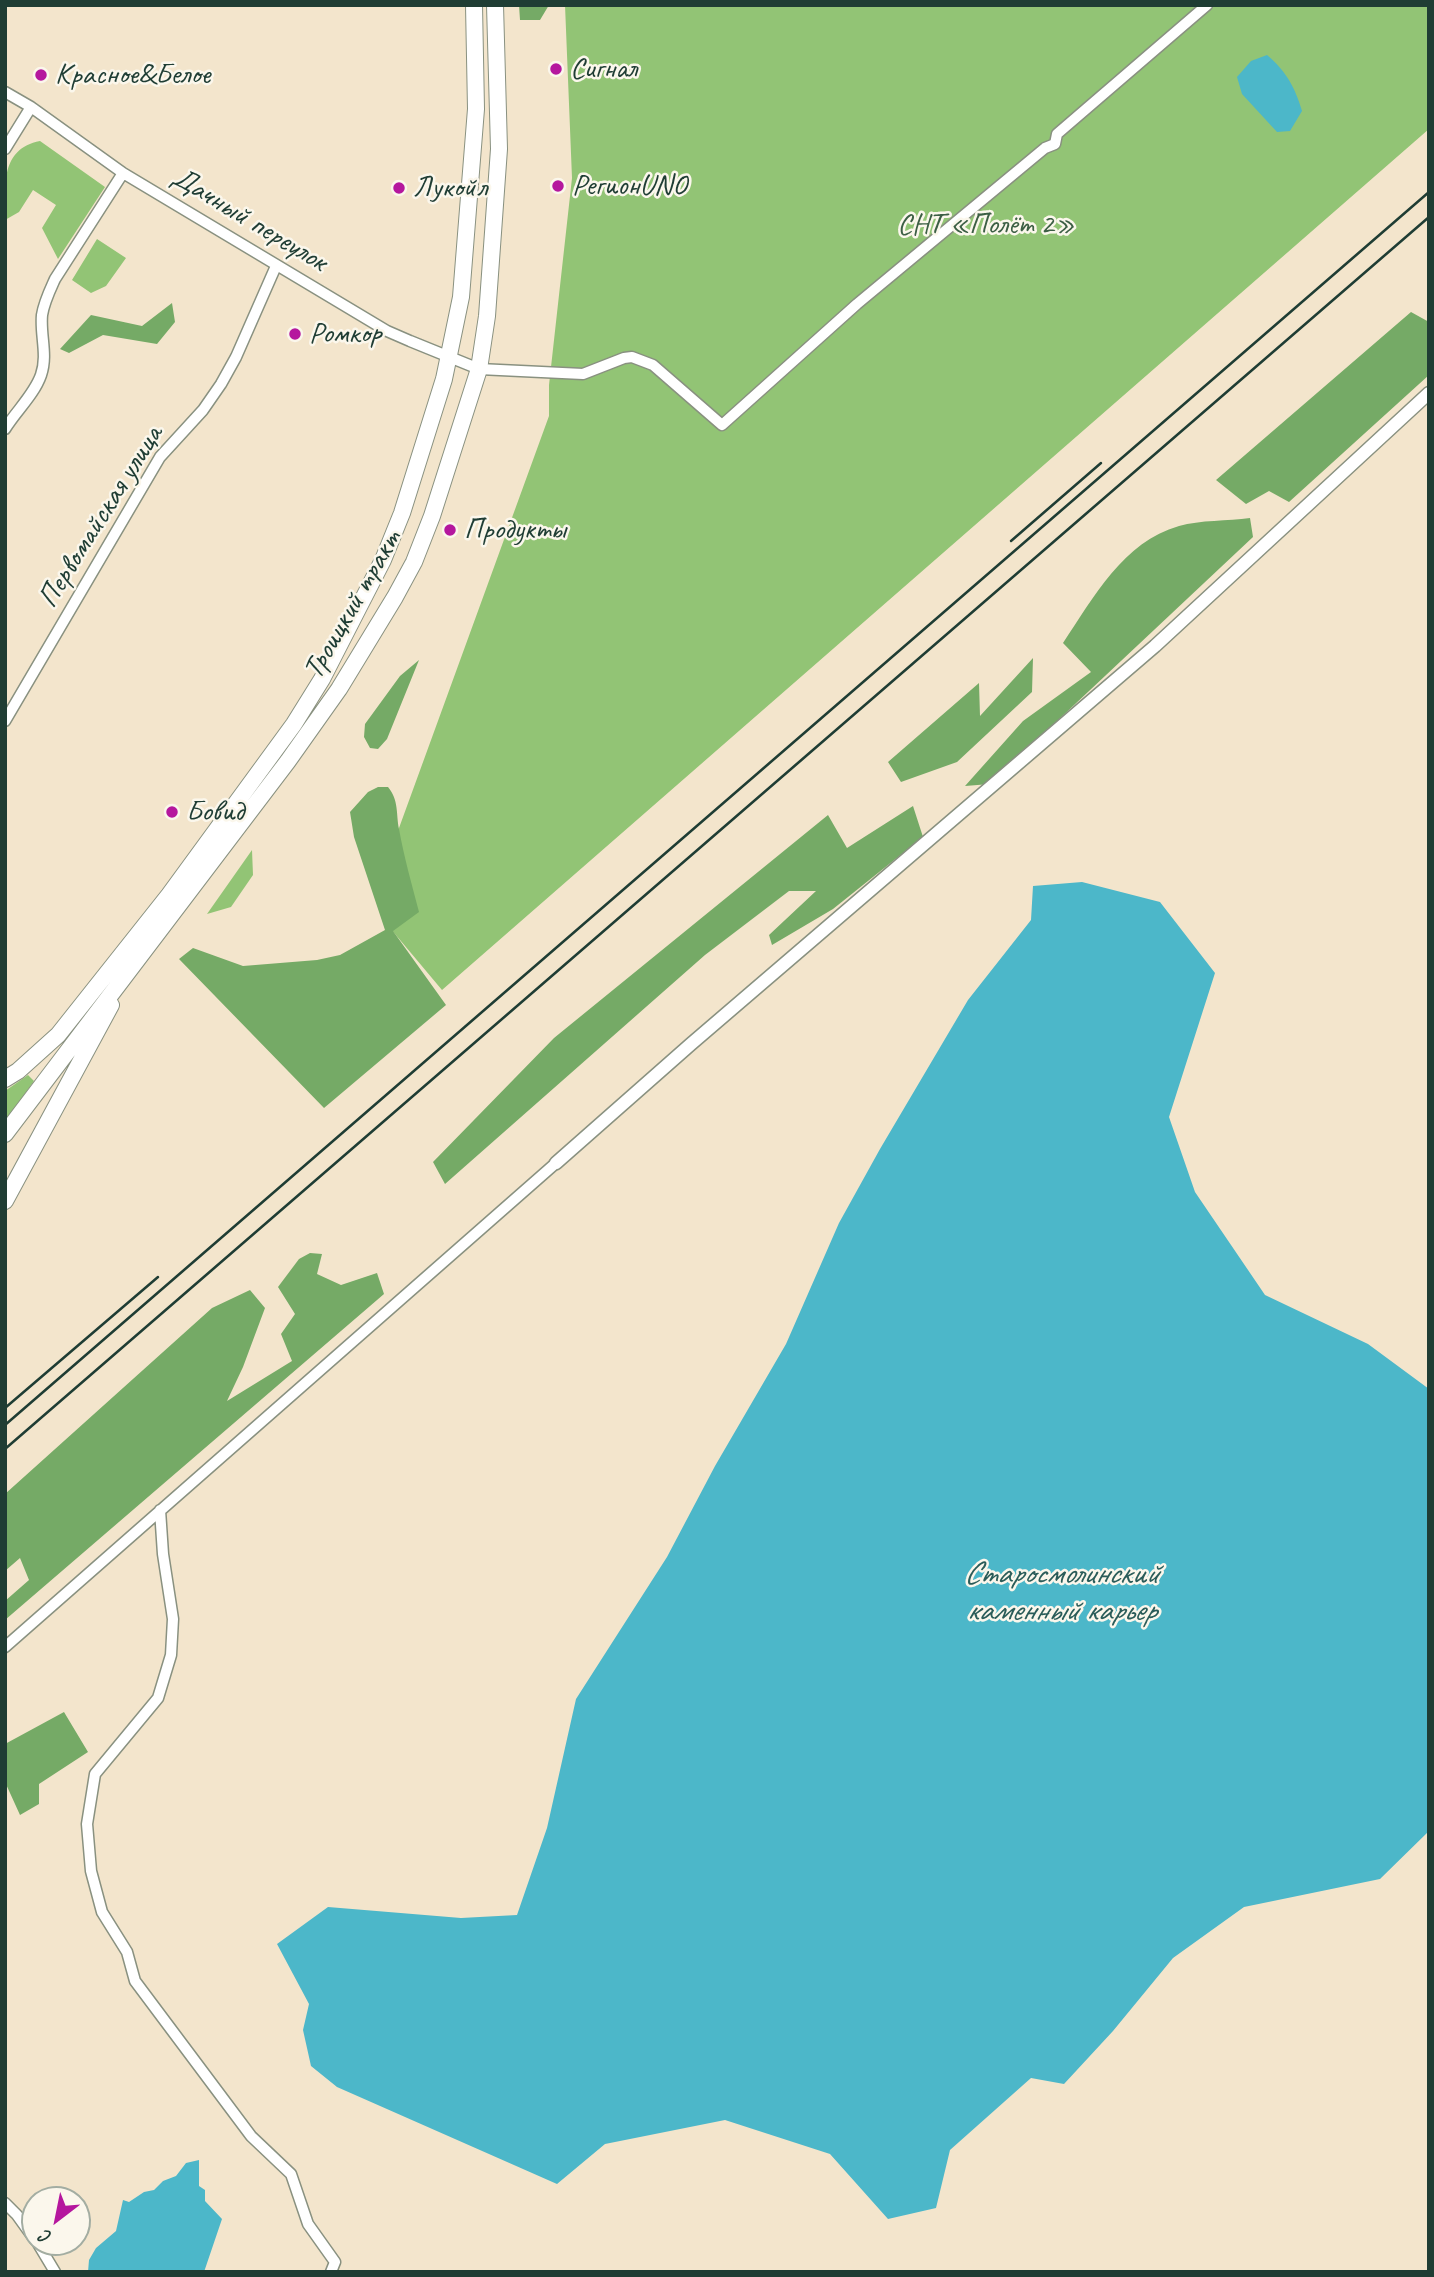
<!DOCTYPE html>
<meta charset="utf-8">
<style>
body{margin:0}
#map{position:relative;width:1434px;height:2277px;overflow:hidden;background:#f3e5cc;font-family:Caveat,sans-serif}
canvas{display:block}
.frame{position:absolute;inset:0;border:7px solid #1f3d34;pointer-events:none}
.north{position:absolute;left:21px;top:2186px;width:70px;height:70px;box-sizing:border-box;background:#fbf7ec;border:2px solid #a3ada2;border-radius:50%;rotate:212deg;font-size:19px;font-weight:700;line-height:28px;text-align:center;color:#1f3d34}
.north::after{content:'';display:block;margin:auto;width:24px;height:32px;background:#b5179e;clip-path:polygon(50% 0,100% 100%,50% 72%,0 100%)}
</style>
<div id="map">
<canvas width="1434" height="2277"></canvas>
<div class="frame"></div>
<div class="north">С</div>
</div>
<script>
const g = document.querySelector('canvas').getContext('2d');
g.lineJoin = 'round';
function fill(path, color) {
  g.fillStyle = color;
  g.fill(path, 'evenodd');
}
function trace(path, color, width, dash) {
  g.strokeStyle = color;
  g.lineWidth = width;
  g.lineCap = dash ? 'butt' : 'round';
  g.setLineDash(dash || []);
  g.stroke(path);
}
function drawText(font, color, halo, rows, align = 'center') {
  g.font = font + ' Caveat,sans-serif';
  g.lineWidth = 5;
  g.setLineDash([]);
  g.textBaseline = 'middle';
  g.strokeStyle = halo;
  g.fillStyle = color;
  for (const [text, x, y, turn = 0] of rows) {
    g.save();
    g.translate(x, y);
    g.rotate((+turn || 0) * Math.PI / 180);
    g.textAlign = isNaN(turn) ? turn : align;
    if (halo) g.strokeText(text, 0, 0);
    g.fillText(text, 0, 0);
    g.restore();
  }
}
const green = new Path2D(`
 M565 5H1429V129L442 990 390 928 399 828 549 416V385L572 178Z
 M40 141 105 187 58 259 42 228 56 205 33 190 19 212 5 220C5 186 0 149 40 141Z
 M97 239 126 258 106 286 91 293 72 280Z
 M252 850 253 875 231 907 207 914Z
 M28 1075 34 1081 5 1122V1091Z`);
const forest = new Path2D(`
 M519 5H549L540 20H520Z
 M172 303 175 322 157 344 103 335 69 353 60 349 91 315 142 326Z
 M1411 312 1429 322V375L1289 502 1269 491 1246 504 1216 480Z
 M1250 518 1253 537 990 784 965 786 1023 721 1091 672 1063 643C1094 597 1123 542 1179 526 1200 520 1228 521 1250 518Z
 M1033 658 1032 692 957 762 901 782 888 762 979 683 980 716Z
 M419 660 387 739 378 749 370 748 364 737 365 724 400 676Z
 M378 787H388C399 800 396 814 399 829 404 857 412 885 419 912L393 931 446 1005 324 1108 179 959 193 948 243 966 317 960 340 955 385 930 354 837 350 812 368 792Z
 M913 806 923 837 833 909 772 945 769 935 816 891H789L705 955 445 1184 433 1162 554 1038 828 815 847 848Z
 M310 1253 322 1254 317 1274 341 1285 377 1273 384 1294 5 1620V1601L29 1580 20 1558 5 1571V1494L212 1308 250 1290 265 1308 243 1367 227 1401 292 1361 281 1334 295 1314 278 1287 299 1259Z
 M64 1712 88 1752 39 1784V1804L20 1815 5 1782V1744Z`);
const water = new Path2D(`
 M1267 55C1286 71 1295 87 1302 111L1290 131 1277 132 1242 94 1237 77 1251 61Z
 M1082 882 1160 902 1215 973 1169 1117 1195 1192 1265 1295 1368 1344 1429 1389V1831L1380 1879 1244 1907 1173 1958 1113 2031 1064 2084 1031 2078 950 2150 936 2208 888 2219 830 2154 725 2120 605 2144 557 2184 337 2087 311 2066 303 2030 309 2004 277 1944 328 1907 461 1918 517 1915 547 1828 576 1699 667 1557 715 1466 786 1344 839 1223 880 1149 968 1000 1031 920 1033 886Z
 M199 2160V2186L205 2190V2201L222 2219 204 2272H88L89 2260 96 2248 116 2231 123 2200 129 2202 144 2192 154 2190 163 2181 176 2176 186 2163Z`);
const minor = new Path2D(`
 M5 92 31 107 123 173 387 331 410 341 479 369 583 374 624 358 632 357 653 365 722 425 857 304 1045 148 1055 144 1057 134 1207 5
 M5 149 31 107
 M5 429C16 411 34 395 41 375 48 355 40 335 42 315 44 302 50 290 55 279L123 173
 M5 721 160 457 203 410 221 384 236 357 276 266
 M160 1510 163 1554 173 1619 171 1655 158 1698 95 1774 87 1824 91 1871 102 1912 127 1952 135 1981 251 2136 291 2174 308 2224 335 2262 331 2272
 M5 1647 556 1163
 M5 2203 17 2215 35 2240
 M37 2242 55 2272`);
const tertiary = new Path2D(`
 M556 1163 691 1044 1155 646 1429 393`);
const primary = new Path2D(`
 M5 1079 18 1071 58 1035 169 895 294 724 322 679 383 560 402 513 444 379 461 297 476 109 474 5
 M5 1134 288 761 339 689 395 597 414 562 432 516 479 369 487 316 499 149 495 5
 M5 1201 111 1005`);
const rail = new Path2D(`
 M1011 541 1101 463
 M5 1408 158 1277
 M5 1425 1429 192
 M5 1449 1429 217`);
const markers = [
 [556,69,7,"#b5179e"],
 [41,75,7,"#b5179e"],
 [558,186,7,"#b5179e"],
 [399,188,7,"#b5179e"],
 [295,334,7,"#b5179e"],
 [450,530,7,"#b5179e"],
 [172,812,7,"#b5179e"]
];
const poiNames = [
 ["Сигнал",570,69],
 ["Красное&Белое",55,75],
 ["РегионUNO",572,186],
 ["Лукойл",413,188],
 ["Ромкор",309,334],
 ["Продукты",464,530],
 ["Бовид",186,812]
];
const streetNames = [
 ["Дачный переулок",249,220,31],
 ["Первомайская улица",101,517,-58],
 ["Троицкий тракт",353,605,-60]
];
const parkNames = [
 ["СНТ «Полёт 2»",986,225]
];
const waterNames = [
 ["Старосмолинский",1061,1575],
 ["каменный карьер",1061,1612]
];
fill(green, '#92c475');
fill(forest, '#75aa66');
fill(water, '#4cb7c9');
trace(minor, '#899180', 13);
trace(tertiary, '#899180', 15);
trace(primary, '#899180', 18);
trace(minor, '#fff', 10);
trace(tertiary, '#fff', 12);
trace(primary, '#fff', 16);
trace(rail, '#1f3d34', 2.5);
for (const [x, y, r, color] of markers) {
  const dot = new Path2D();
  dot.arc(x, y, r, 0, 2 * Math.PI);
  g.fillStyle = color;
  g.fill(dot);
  trace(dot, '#fbf7ec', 2.5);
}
drawText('30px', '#1f3d34', '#fbf7ec', poiNames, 'left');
drawText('30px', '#1f3d34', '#fbf7ec', streetNames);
drawText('30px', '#3c5f44', '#fbf7ec', parkNames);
drawText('italic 32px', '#2a5c59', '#fbf7ec', waterNames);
</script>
